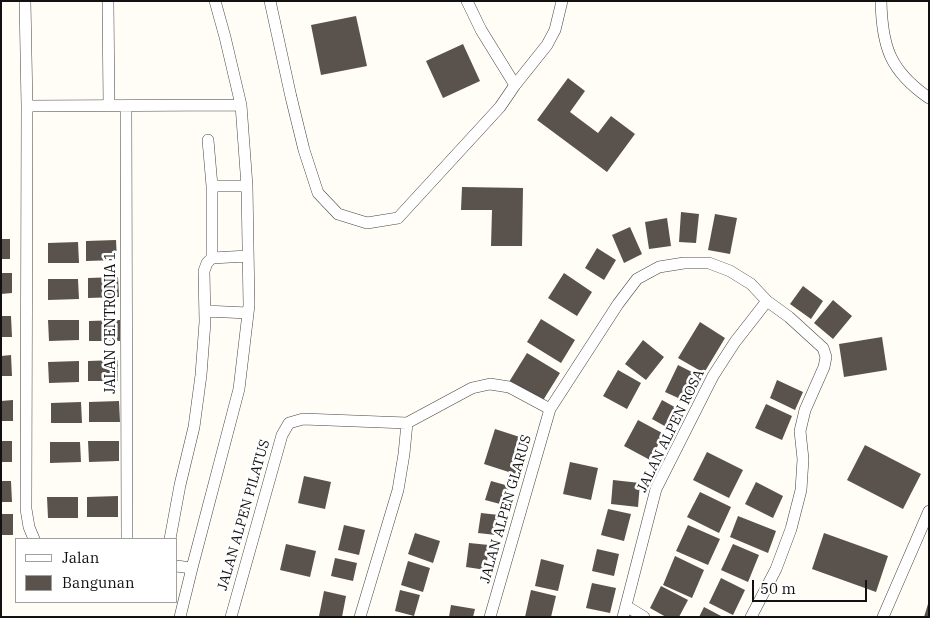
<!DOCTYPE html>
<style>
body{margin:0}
#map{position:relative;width:930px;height:618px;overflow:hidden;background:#fffdf5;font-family:"IBM Plex Serif",serif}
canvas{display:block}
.frame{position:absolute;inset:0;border:2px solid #111;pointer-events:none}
.legend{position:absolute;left:15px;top:538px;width:162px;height:65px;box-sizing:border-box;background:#fff;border:1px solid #a0a0a0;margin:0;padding:6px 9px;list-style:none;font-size:15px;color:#111}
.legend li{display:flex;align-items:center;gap:10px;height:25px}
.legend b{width:25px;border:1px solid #a0a0a0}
.scale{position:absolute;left:752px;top:580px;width:115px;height:22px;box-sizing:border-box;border:2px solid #111;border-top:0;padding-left:6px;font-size:15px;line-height:18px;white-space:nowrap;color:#111;-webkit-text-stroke:4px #fff;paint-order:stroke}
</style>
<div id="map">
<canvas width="930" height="618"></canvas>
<div class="frame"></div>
<ul class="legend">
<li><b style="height:6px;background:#fff"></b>Jalan</li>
<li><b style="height:14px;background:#5a524d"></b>Bangunan</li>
</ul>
<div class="scale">50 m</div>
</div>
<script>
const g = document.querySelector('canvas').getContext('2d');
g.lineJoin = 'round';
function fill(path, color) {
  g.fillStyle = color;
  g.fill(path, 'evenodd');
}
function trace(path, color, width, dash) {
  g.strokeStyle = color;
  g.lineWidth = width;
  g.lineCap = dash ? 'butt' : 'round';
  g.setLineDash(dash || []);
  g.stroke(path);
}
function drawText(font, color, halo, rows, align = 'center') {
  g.font = font + ' "IBM Plex Serif",serif';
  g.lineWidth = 5;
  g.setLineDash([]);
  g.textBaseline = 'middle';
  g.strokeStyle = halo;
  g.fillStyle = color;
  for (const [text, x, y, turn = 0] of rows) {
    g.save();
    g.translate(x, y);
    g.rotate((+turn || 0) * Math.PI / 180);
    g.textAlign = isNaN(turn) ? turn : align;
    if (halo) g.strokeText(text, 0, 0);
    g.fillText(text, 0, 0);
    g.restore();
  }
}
const building = new Path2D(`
 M356 16 367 66 321 75 311 25Z
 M463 44 480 81 443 98 426 61Z
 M568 78 585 91 570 112 598 133 611 116 635 134 607 172 537 120Z
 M462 187 523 188 522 246H491L492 210H461Z
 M681 212 699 214 696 243 679 242Z
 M715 214 737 218 730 254 708 250Z
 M667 218 671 246 649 249 645 222Z
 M630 227 642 254 624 263 612 235Z
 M1 239H10V259H1Z
 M116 240 117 260 86 261V241Z
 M78 242 79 263H48V243Z
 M597 248 616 260 604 280 585 268Z
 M1 273H12V293L1 294Z
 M564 273 592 292 577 316 548 298Z
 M118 277 119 297 88 298V278Z
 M48 279H78L79 299 48 300Z
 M803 286 823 301 811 319 790 304Z
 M833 300 852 316 833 339 814 323Z
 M1 316H11L12 337H1Z
 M541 319 575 340 561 363 527 342Z
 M48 320H79V340L49 341Z
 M120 320V341H89V321Z
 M700 322 725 338 704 373 678 358Z
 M882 337 887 370 844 377 839 344Z
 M643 340 664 357 646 380 625 364Z
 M527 353 560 373 542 402 509 382Z
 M11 355 12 376H1V356Z
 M118 360V381H88V361Z
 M79 361V382L49 383 48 362Z
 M678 365 700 376 687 402 665 392Z
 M618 370 641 383 627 409 603 396Z
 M777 380 803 392 795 410 770 398Z
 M13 400V421H1V401Z
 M662 400 680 410 670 429 652 419Z
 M119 401 120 422H89V402Z
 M81 402 82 423H51V403Z
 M766 404 792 416 782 440 755 428Z
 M638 420 664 434 650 460 624 446Z
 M495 429 529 440 518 475 484 464Z
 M1 441H12V462H1Z
 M88 441H119V461L89 462Z
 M50 442H80L81 462 50 463Z
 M865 445 921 474 903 509 847 480Z
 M707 452 743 470 729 498 693 480Z
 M570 462 598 468 591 500 563 494Z
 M304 476 331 482 325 509 298 503Z
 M613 480 640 483 638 507 611 504Z
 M1 481H11L12 502H1Z
 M491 481 509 486 504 505 485 500Z
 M756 482 783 496 773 518 745 504Z
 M700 492 731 507 719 533 687 517Z
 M118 496V517H87V497Z
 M47 497H78V518H48Z
 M608 509 631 514 624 541 601 535Z
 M481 513 499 515 496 535 478 533Z
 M1 514H13V535H1Z
 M738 516 776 531 768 553 730 537Z
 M344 525 365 530 359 555 338 550Z
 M688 525 720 539 708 565 676 551Z
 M415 533 440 541 433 563 408 554Z
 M824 533 888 556 876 592 812 569Z
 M469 543 489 545 486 570 466 567Z
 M286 544 316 551 310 577 280 570Z
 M733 544 759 555 748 582 721 570Z
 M597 549 619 554 614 576 592 571Z
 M675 556 704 570 692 598 663 585Z
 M335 558 357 563 353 581 331 576Z
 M541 559 564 565 558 591 535 586Z
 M408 561 430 568 423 592 401 585Z
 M721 578 745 590 733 615 709 603Z
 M592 583 616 588 610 613 586 608Z
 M661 586 688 600 679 617H666L650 608Z
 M400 590 420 595 414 616 395 611Z
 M531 590 556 596 551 617H525Z
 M324 591 346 596 342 617 319 616Z
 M928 604 929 617H924Z
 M451 605 475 609 473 617H449Z
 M704 607 723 617H699Z`);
const minor = new Path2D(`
 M25 1 27 106 26 509 29 527 34 539
 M108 1 109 106
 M270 1 291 97 304 150 318 193 338 214 367 223 398 218 500 107 515 85 547 45 555 30 562 1
 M467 1 481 30 515 85
 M881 1C882 47 890 71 929 98
 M27 106 241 105
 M126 106 127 539
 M208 140 212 186V258
 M212 186H247
 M205 311 248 313
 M170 539 180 485 194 427 201 375 205 322 204 271 207 263 212 258 248 256
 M176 566 192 568
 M626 606 644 617
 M180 617 192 568 239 389 249 305 247 186 241 105 225 37 215 1
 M231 617 282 435 289 423 303 419 407 423 472 388 490 384 509 387 550 409 618 304 637 279 659 267 684 263H709L730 271 751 284 767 301 789 317 823 348 826 357 824 367 805 410 800 431 803 459 801 490 791 529 776 569 751 617
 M360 617 398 490 404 454 407 423
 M490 617 550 409
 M623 617 656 489 713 376 735 342 767 301
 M883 617 929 511`);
const streetNames = [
 ["JALAN CENTRONIA 1",111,323,-90],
 ["JALAN ALPEN ROSA",671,431,-64],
 ["JALAN ALPEN GLARUS",506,509,-74],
 ["JALAN ALPEN PILATUS",244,515,-74]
];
fill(building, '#5a524d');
trace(minor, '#444', 12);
trace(minor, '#fff', 11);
drawText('14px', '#111', '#fff', streetNames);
</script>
